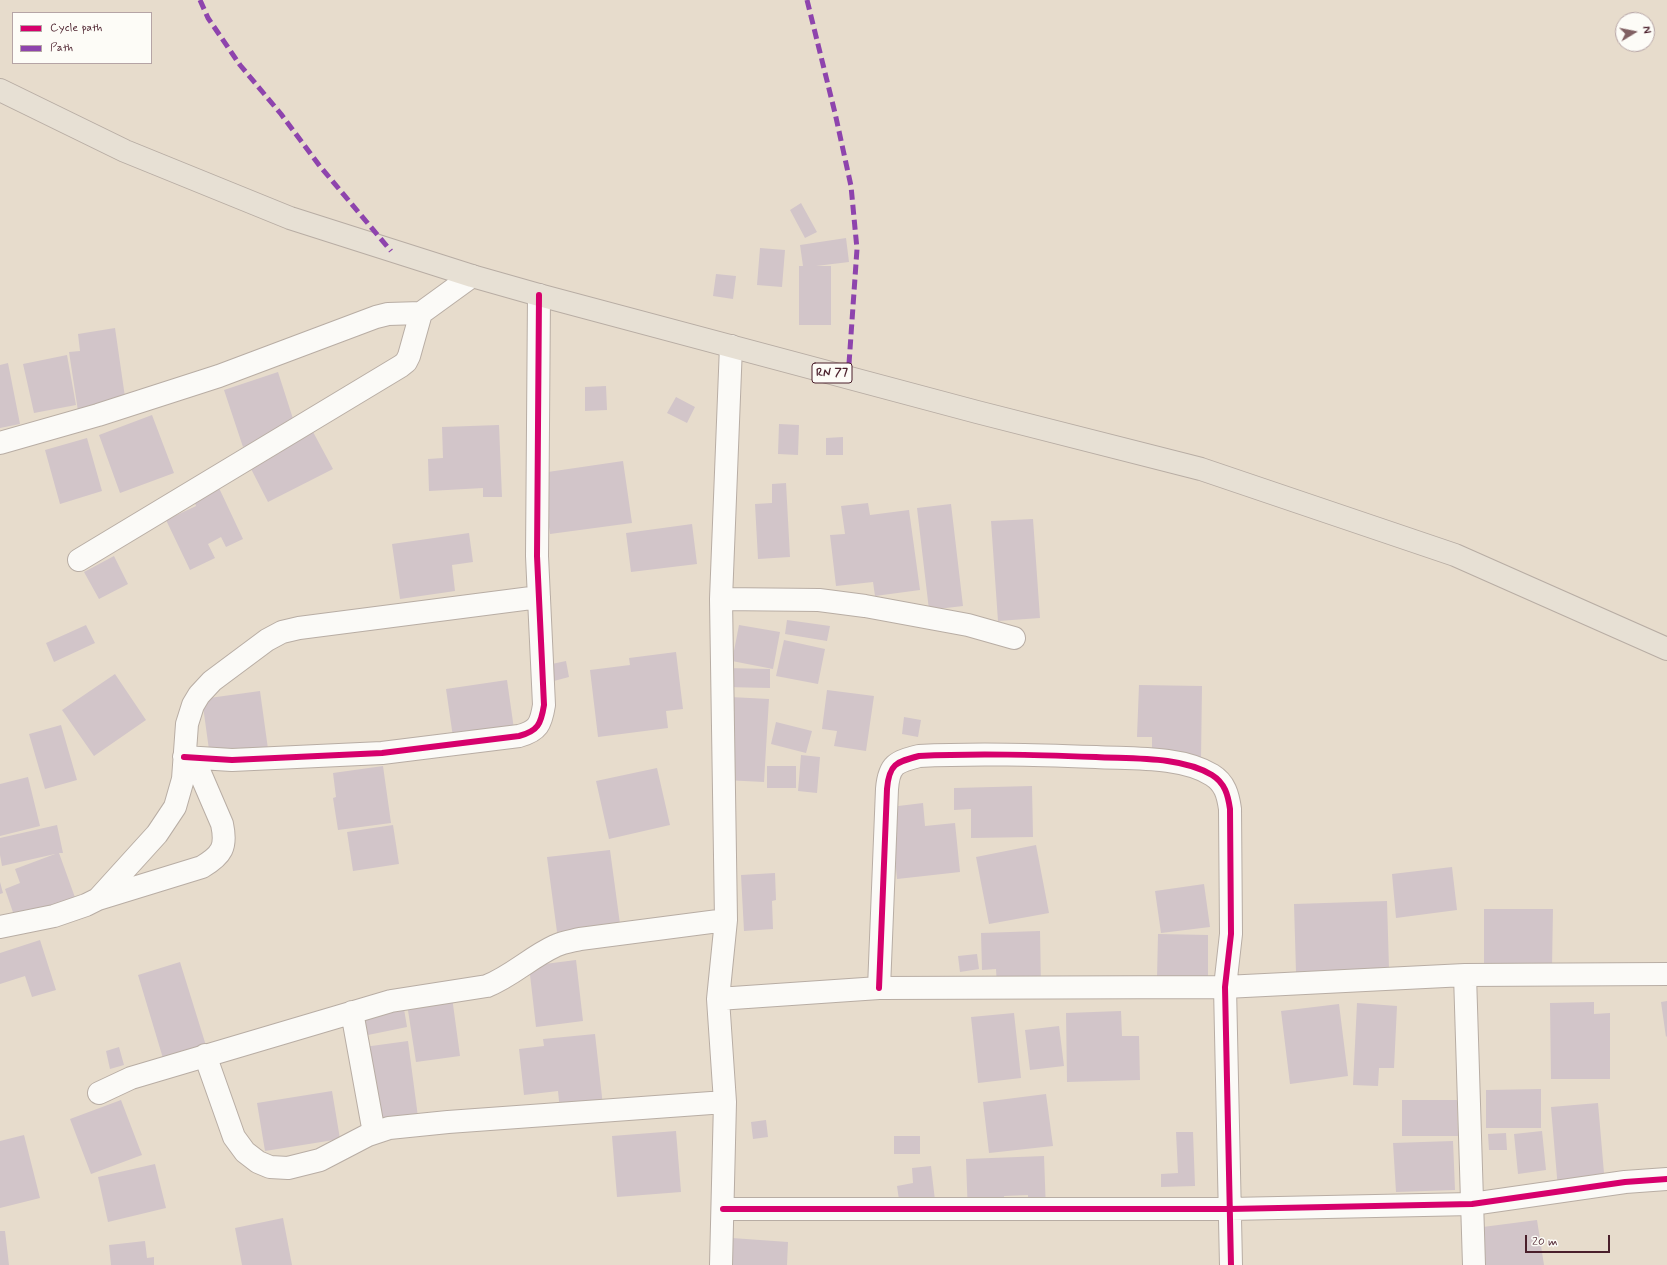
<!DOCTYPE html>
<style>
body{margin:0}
#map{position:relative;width:1667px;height:1265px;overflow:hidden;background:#e7dccc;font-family:Mynerve,sans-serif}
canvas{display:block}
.legend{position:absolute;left:12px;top:12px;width:140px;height:52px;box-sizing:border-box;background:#fdfcf7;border:1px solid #b5a4a5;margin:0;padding:5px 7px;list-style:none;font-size:12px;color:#4a1f2b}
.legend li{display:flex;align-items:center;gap:8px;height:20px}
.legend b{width:20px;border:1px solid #b5a4a5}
.north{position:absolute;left:1615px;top:12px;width:40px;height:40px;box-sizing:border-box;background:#fdfcf7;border:1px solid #b5a4a5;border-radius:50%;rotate:80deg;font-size:11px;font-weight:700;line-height:16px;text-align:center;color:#4a1f2b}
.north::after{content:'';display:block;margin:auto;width:14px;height:18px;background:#816163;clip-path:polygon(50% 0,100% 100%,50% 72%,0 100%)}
.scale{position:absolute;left:1525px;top:1235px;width:85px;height:18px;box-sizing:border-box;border:2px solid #4a1f2b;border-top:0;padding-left:5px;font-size:12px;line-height:14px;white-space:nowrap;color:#4a1f2b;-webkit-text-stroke:3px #fdfcf7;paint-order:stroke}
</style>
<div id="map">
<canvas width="1667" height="1265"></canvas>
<ul class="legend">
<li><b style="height:5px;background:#d6006c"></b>Cycle path</li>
<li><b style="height:5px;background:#8e44ad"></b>Path</li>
</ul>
<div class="north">N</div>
<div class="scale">20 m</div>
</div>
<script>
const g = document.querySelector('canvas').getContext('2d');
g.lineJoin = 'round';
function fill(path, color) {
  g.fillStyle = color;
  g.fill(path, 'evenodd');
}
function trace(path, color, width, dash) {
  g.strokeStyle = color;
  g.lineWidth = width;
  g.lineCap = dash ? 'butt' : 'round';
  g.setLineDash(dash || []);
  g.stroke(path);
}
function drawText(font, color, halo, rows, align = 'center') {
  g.font = font + ' Mynerve,sans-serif';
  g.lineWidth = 4;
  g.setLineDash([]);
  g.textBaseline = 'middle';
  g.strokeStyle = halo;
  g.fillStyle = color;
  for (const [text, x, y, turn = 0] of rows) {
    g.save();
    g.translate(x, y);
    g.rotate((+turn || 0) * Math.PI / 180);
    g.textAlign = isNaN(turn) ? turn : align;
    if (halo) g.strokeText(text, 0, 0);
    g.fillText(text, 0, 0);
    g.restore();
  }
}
const building = new Path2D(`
 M801 203 817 232 805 238 790 210Z
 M846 238 849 262 816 266H831V325H799V266H803L800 245Z
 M760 248 785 250 782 287 757 285Z
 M716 274 736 276 733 299 713 296Z
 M115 328 126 404 78 411 69 352 80 351 78 334Z
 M67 355 76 405 34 413 23 364Z
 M8 363 20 424 0 428V365Z
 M278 372 295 425 267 434 269 438 243 447 224 390Z
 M606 386 607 410 585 411V387Z
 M676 397 695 407 687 423 667 413Z
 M152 415 174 473 120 493 99 435Z
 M779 424 799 425 798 455 778 454Z
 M499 425 502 497H483V488L429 491 428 459 443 458 442 427Z
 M312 430 333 469 268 502 248 463Z
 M843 437V455H826V438Z
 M87 438 102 491 60 504 45 450Z
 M623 461 632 523 550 534 541 473Z
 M786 483 790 557 758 559 755 504 772 503V484Z
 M219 488 243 539 226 547 221 537 208 544 215 558 190 570 166 520 196 506 194 500Z
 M868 503 870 515 909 510 920 590 875 596 873 582 836 586 830 535 845 534 841 506Z
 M951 504 963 606 929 610 917 508Z
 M1033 519 1040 618 998 621 991 521Z
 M692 524 697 564 631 572 626 533Z
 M469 533 473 562 452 565 455 591 400 599 392 544Z
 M114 556 128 584 99 599 84 572Z
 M787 620 830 626 827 641 785 634Z
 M86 625 95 643 54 662 46 643Z
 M739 625 780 632 773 669 732 661Z
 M784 640 825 649 818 684 776 676Z
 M676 652 683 709 666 711 668 728 598 737 590 670 630 665 629 658Z
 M566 661 569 677 550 682 547 665Z
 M725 668 770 669V688L725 687Z
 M115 674 146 720 94 756 62 710Z
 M507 680 514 729 453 737 446 689Z
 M1139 685 1202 686 1201 760 1152 759V737H1137Z
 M827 690 874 696 866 751 834 746 837 731 822 729Z
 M260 691 268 749 210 757 202 699Z
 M730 697 769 699 764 782 725 780Z
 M904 717 921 720 918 737 902 734Z
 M776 722 812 731 806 753 771 744Z
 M61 725 77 780 45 789 29 734Z
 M801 755 820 757 817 793 798 791Z
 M383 766 391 823 338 830 333 798 336 797 333 773Z
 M767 766H796V788H767Z
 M657 768 670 825 609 839 596 781Z
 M28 777 40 826 0 836V784Z
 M1032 786 1033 837 971 838V809L954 810V788Z
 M923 803 925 826 955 823 960 872 897 879 890 807Z
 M57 825 63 853H59L77 903 17 924 5 889 20 883 15 869 55 854 2 866 0 855V838Z
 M393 825 399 864 353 871 347 832Z
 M1036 845 1049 913 989 924 976 857Z
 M610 850 620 924 557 932 547 857Z
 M1452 867 1457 910 1396 918 1392 874Z
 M775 873 776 900 772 901 773 929 744 931 741 875Z
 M0 882 3 893 0 894Z
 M1204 884 1210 927 1161 933 1155 891Z
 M1387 901 1389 969 1296 972 1294 904Z
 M1484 909H1553L1552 968H1484Z
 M1040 931 1041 986 997 987 996 969 982 970 981 933Z
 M1158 934 1208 935V979H1157Z
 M40 940 56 990 32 997 25 976 0 984V953Z
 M977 954 979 969 960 972 958 956Z
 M576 960 583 1021 536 1027 529 966Z
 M180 962 208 1052 165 1065 138 975Z
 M452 997 460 1056 416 1062 407 1004Z
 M1667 1001V1036L1666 1037 1661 1002Z
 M1594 1002V1014L1610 1013V1079H1551L1550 1003Z
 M403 1003 407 1027 368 1035 363 1011Z
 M1357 1003 1397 1006 1394 1068H1379L1378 1086 1353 1085Z
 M1339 1004 1348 1076 1290 1084 1281 1011Z
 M1121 1011 1122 1036H1139L1140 1080 1067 1082 1066 1013Z
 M1014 1013 1021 1078 978 1083 971 1017Z
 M1059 1026 1064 1066 1030 1070 1025 1030Z
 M595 1034 603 1106 560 1111 558 1091 524 1095 519 1049 544 1046 543 1039Z
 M408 1041 418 1117 374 1123 364 1047Z
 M119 1047 124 1065 110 1069 106 1051Z
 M1541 1089V1128H1486V1090Z
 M332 1091 340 1139 265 1151 257 1103Z
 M1046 1094 1053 1146 989 1153 983 1102Z
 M121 1100 142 1155 91 1174 70 1119Z
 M1402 1100H1457L1458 1136H1402Z
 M1598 1103 1605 1185 1558 1189 1551 1107Z
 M766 1120 768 1137 753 1139 751 1122Z
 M676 1131 681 1192 617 1197 612 1136Z
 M1542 1131 1546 1170 1518 1174 1514 1134Z
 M1176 1132H1193L1195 1186 1161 1187V1174L1178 1173Z
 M1506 1133 1507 1150H1489L1488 1134Z
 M24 1135 40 1198 0 1208V1141Z
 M894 1136H920V1154H894Z
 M1453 1141 1455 1190 1396 1192 1393 1143Z
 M1044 1156 1046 1211 1028 1212V1195L1004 1196 1005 1215 968 1216 966 1159Z
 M155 1164 166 1208 108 1222 98 1177Z
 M931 1166 936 1209 901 1214 897 1186 913 1183 912 1168Z
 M283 1218 292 1265H242L235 1228Z
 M1537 1220 1544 1265H1481L1475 1228Z
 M0 1231H5L9 1265H0Z
 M732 1238 788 1242 787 1265H730Z
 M145 1241 147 1258 154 1257V1265H111L109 1245Z`);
const minor = new Path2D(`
 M0 443 98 415 219 376 376 317 388 314 421 313
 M79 560 401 366 406 362 409 356 421 313 472 276
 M721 599 819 600 865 606 968 625 1014 638
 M184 757 232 760 382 753 519 736C538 731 541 724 544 705L537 556 539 295
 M98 899 202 867C222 855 227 847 222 824L194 759
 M0 927 54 916 86 905 98 899 157 834 175 807 183 779 187 724 193 705 199 695 212 681 267 640 282 632 299 628 539 597
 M1465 975 1667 974
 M879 988 887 789C889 764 896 762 919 756 978 753 1037 755 1096 757 1131 759 1181 756 1212 775 1225 783 1228 795 1230 809L1231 934 1225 987 1231 1265
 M718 999 879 988 1225 987 1465 975 1474 1265
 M352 1012 374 1133
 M205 1055 234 1137 245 1152 258 1162 270 1167 288 1168 320 1160 368 1135 389 1128 448 1122 725 1102
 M99 1093 131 1078 391 1001 487 986C512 976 531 957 555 946 563 942 572 941 580 939L726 920
 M723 1209H1230L1472 1204 1625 1182 1667 1179
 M721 1265 725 1102 718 999 726 920 721 599 731 346`);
const major = new Path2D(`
 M0 90 125 151 290 218 472 276 539 295 977 412 1201 469 1455 555 1667 649`);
const quiet = new Path2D(`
 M200 0 208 18 240 65 281 114 319 165 391 251
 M807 0 835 113 851 186 857 249 848 378`);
const cycleway = new Path2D(`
 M184 757 232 760 382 753 519 736C538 731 541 724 544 705L537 556 539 295
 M879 988 887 789C889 764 896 762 919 756 978 753 1037 755 1096 757 1131 759 1181 756 1212 775 1225 783 1228 795 1230 809L1231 934 1225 987 1231 1265
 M723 1209H1230L1472 1204 1625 1182 1667 1179`);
const shields = [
 [832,373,40]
];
const shieldNames = [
 ["RN 77",832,373]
];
fill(building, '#d2c5c9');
trace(minor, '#b8ada4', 24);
trace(major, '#b8ada4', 24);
trace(minor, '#fbfaf7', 22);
trace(major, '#e7e0d4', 22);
trace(quiet, '#8e44ad', 5, [10, 5]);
trace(cycleway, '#d6006c', 6);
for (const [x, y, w] of shields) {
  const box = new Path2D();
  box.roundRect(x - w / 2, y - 10, w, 20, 3);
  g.fillStyle = '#fdfcf7';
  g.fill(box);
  trace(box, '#4a1f2b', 1);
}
drawText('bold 12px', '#4a1f2b', null, shieldNames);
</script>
